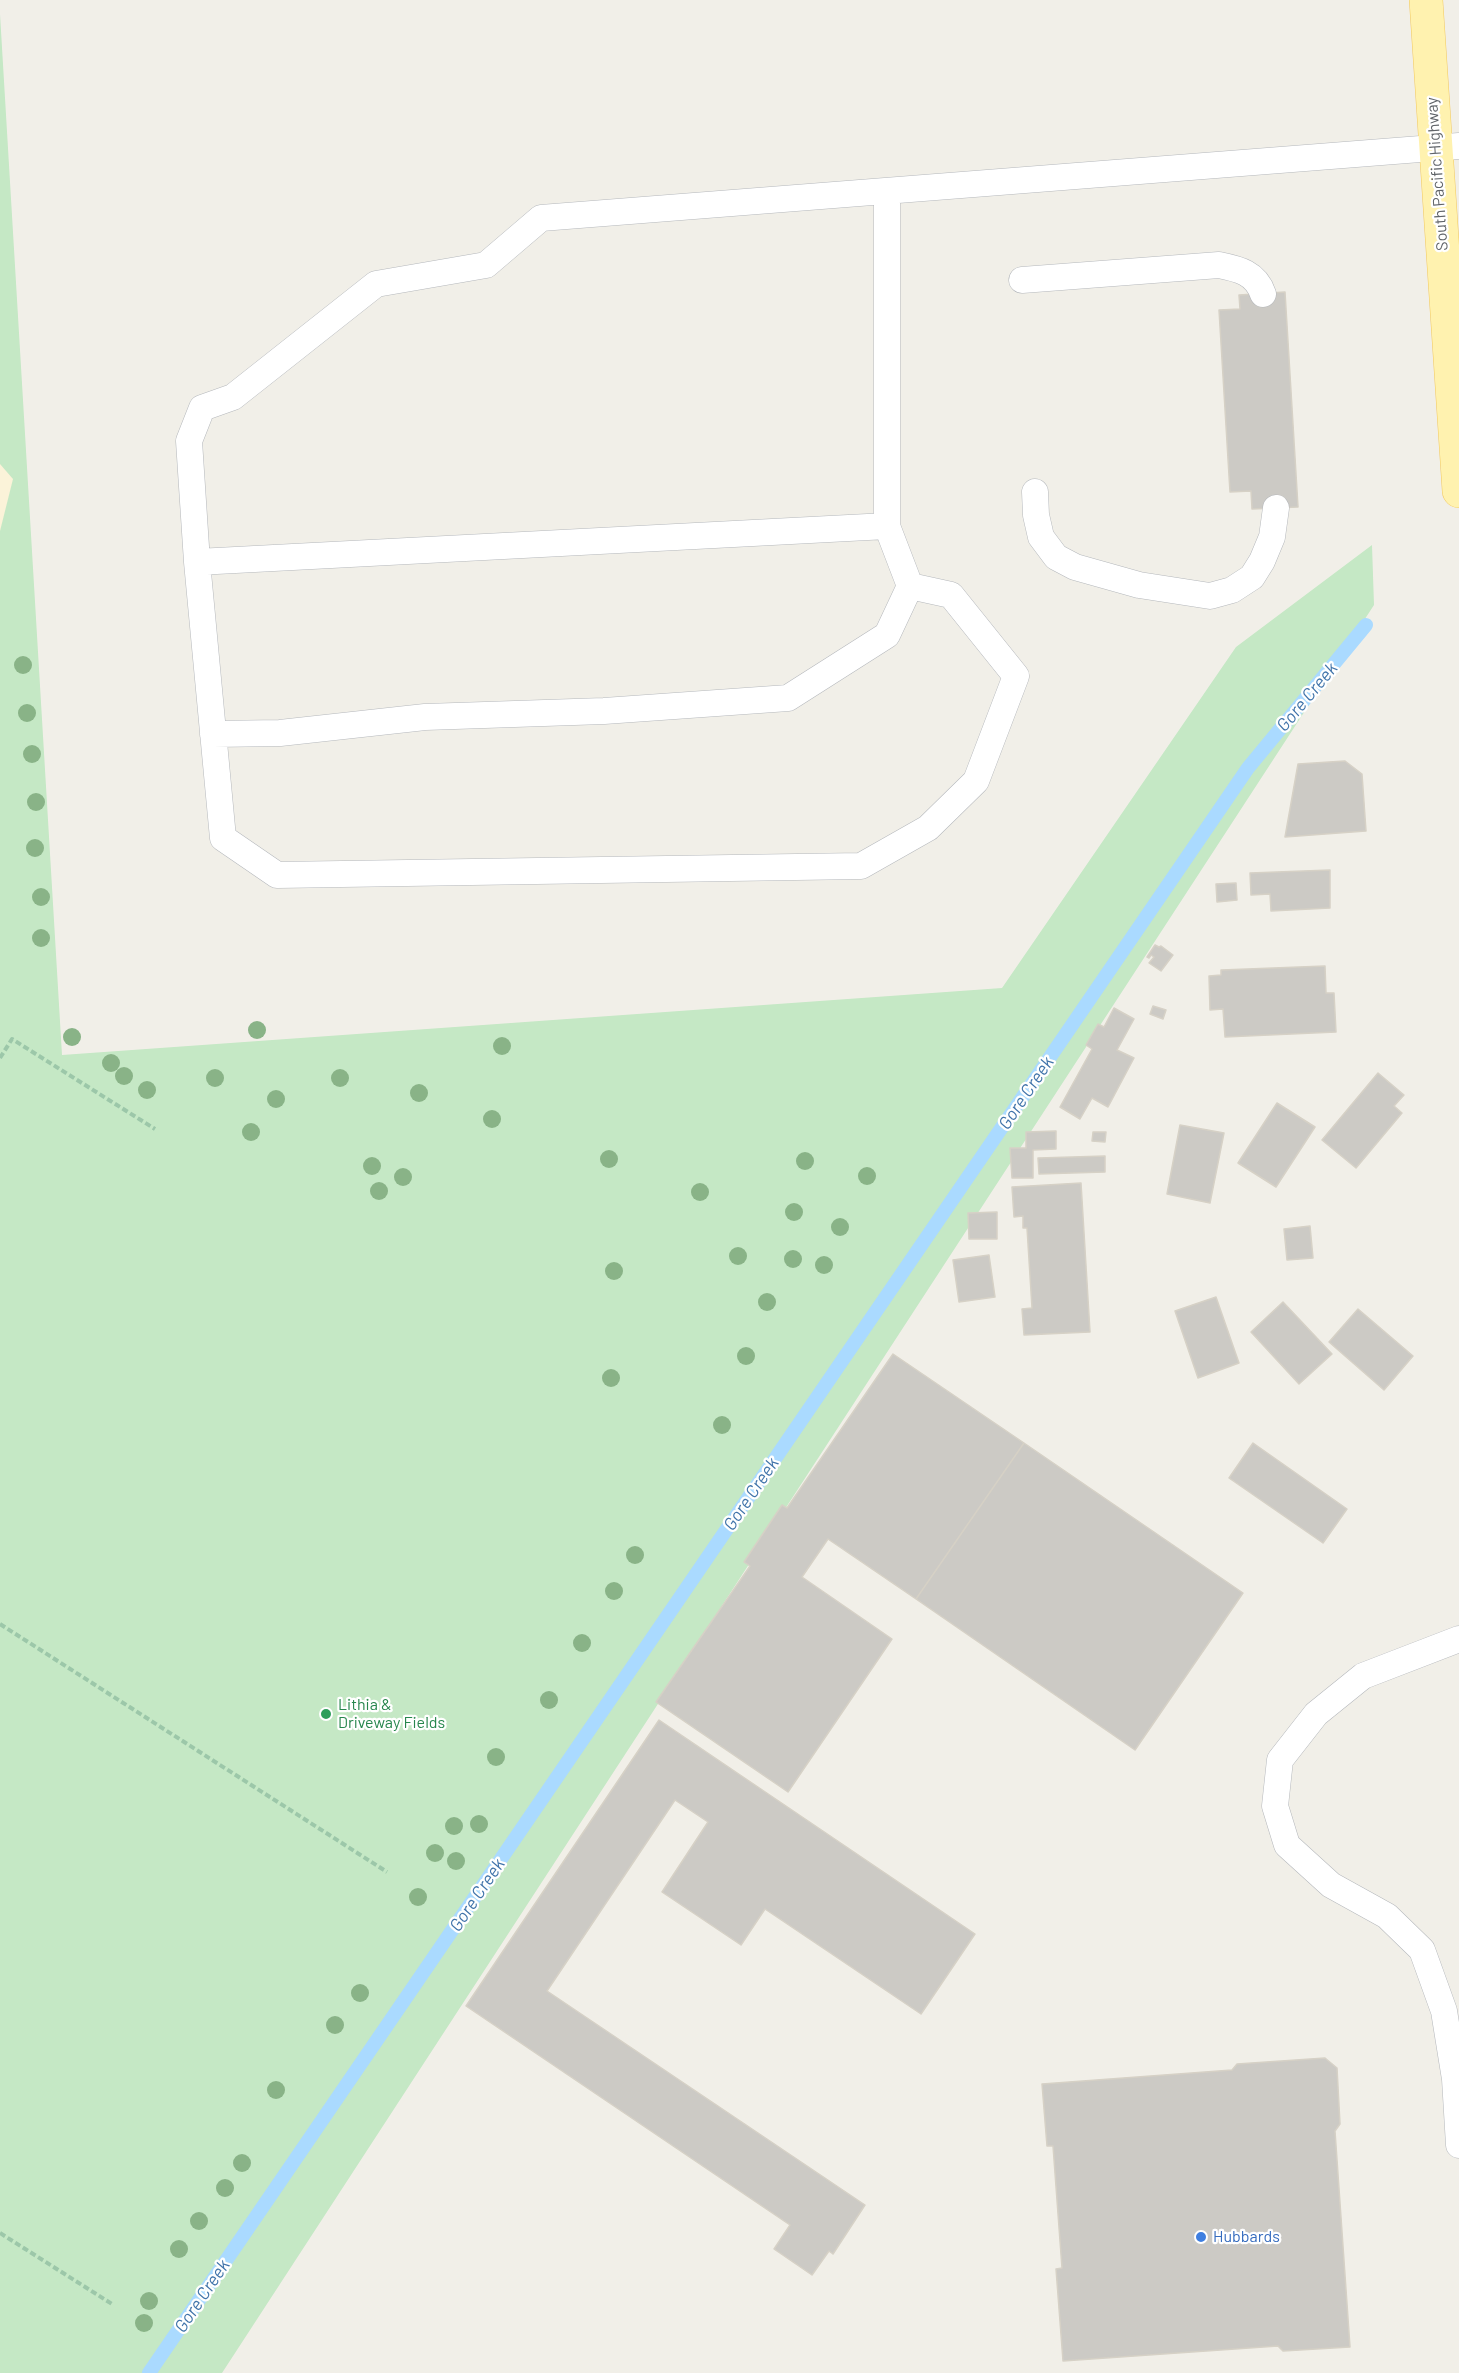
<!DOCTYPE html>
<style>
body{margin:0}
canvas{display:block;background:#f1efe8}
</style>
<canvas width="1459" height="2373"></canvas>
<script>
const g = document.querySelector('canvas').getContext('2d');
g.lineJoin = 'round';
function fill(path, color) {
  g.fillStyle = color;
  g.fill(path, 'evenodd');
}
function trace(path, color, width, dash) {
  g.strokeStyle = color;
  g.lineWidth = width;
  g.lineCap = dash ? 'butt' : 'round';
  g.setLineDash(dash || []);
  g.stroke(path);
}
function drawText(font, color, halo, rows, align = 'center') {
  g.font = font + ' Barlow,sans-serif';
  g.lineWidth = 4.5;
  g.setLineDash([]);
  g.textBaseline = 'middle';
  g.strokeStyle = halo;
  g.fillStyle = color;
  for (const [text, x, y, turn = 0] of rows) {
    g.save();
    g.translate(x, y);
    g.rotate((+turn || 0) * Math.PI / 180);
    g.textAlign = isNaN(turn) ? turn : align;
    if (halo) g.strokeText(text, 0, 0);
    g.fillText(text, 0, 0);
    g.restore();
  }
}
const green = new Path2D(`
 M0 14 62 1055 1002 988 1236 647 1372 545 1374 605 222 2373H0Z`);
const sand = new Path2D(`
 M0 464 13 479 0 531Z`);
const stream = new Path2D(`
 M149 2373 1248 768 1366 625`);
const building = new Path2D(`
 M1285 292 1298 507 1252 509 1251 491 1230 492 1219 310 1240 309 1239 295Z
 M1345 761 1362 774 1366 831 1285 837 1298 764Z
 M1330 870V908L1271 911 1270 894 1251 895 1250 873Z
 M1236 883 1237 900 1217 902 1216 884Z
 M1155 945 1159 947 1161 946 1173 955 1161 971 1149 963 1154 957 1151 955 1149 958 1147 957Z
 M1325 966 1326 993H1334L1336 1032 1225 1037 1223 1009 1210 1010 1209 976 1221 975V970Z
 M1153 1006 1166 1010 1163 1019 1150 1014Z
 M1114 1008 1134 1019 1117 1050 1134 1058 1108 1107 1092 1098 1080 1119 1060 1107 1092 1049 1086 1045 1098 1024 1104 1027Z
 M1378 1073 1404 1095 1394 1106 1402 1113 1356 1168 1322 1140Z
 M1277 1103 1315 1127 1276 1187 1238 1163Z
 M1180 1125 1224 1133 1210 1203 1167 1194Z
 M1056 1131V1149L1033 1150V1178H1012L1010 1148H1026V1132Z
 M1093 1132H1106L1105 1142 1092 1141Z
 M1105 1156V1172L1039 1174 1038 1158Z
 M1081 1183 1090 1332 1024 1335 1022 1309 1032 1308 1027 1228H1023V1216L1014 1217 1012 1187Z
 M997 1212V1239H969L968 1213Z
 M1310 1226 1313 1258 1287 1260 1284 1229Z
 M989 1255 995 1297 959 1302 953 1260Z
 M1216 1297 1239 1363 1198 1378 1175 1311Z
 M1283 1302 1332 1354 1299 1384 1251 1332Z
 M1358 1309 1413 1356 1384 1390 1329 1342Z
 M893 1354 1024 1443 916 1599 828 1539 802 1577 892 1639 788 1792 656 1702 750 1566 744 1562 782 1505 787 1508Z
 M1024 1443 1243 1593 1135 1750 916 1599Z
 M1253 1443 1347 1509 1323 1543 1229 1478Z
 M659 1720 975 1934 921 2014 765 1909 741 1945 662 1892 708 1822 675 1800 547 1991 865 2205 833 2254 829 2251 812 2275 774 2249 790 2225 466 2006Z
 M1325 2058 1337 2068 1340 2124 1335 2131 1350 2347 1283 2351 1278 2346 1063 2361 1056 2269 1062 2268 1053 2146H1047L1042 2084 1232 2070 1237 2064Z`);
const path = new Path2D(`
 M0 1058 12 1039 155 1129
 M0 1624 387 1872
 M0 2233 112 2304`);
const service = new Path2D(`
 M1022 280 1219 265C1239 269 1256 273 1263 294
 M1035 492 1036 515 1041 537 1056 557 1075 567 1139 585 1210 596 1232 590 1252 577 1262 561 1272 537 1276 508
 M197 562 887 526
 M910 586 951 595 1016 676 976 781 928 828 861 866 277 875 223 838 197 562 189 441 202 408 233 397 376 284 486 265 541 218 1459 146
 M213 734 280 733 425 717 604 711 788 698 887 635 910 586 887 526V191
 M1459 1639 1363 1676 1316 1714 1280 1760 1275 1806 1287 1845 1331 1885 1387 1916 1422 1950 1444 2011 1455 2079 1459 2145`);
const primary = new Path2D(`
 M1426 0 1459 491`);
const trees = [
 [23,665],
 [27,713],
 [32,754],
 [36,802],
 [35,848],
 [41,897],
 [41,938],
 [257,1030],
 [72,1037],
 [502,1046],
 [111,1063],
 [124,1076],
 [215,1078],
 [340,1078],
 [147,1090],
 [419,1093],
 [276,1099],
 [492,1119],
 [251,1132],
 [609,1159],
 [805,1161],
 [372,1166],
 [867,1176],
 [403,1177],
 [379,1191],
 [700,1192],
 [794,1212],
 [840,1227],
 [738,1256],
 [793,1259],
 [824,1265],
 [614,1271],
 [767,1302],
 [746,1356],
 [611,1378],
 [722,1425],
 [635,1555],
 [614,1591],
 [582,1643],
 [549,1700],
 [496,1757],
 [479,1824],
 [454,1826],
 [435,1853],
 [456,1861],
 [418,1897],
 [360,1993],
 [335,2025],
 [276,2090],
 [242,2163],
 [225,2188],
 [199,2221],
 [179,2249],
 [149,2301],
 [144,2323]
];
const markers = [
 [326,1714,6,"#2e9e5b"],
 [1201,2237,6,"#3f7fe0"]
];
const streetNames = [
 ["South Pacific Highway",1437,174,-94]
];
const leisureNames = [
 ["Lithia &",338,1705],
 ["Driveway Fields",338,1723]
];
const shopNames = [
 ["Hubbards",1213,2237]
];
const waterNames = [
 ["Gore Creek",1307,697,-50],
 ["Gore Creek",1026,1093,-56],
 ["Gore Creek",751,1494,-56],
 ["Gore Creek",477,1895,-56],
 ["Gore Creek",202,2296,-56]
];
fill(green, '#c5e8c5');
fill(sand, '#fbf3d9');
trace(stream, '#aadaff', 14);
fill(building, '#cccac5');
trace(building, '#d6d1c6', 1.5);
trace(service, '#b5b8bc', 27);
trace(primary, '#f2c960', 34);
trace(path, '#9cc7a9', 4, [6, 3]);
trace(service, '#fff', 26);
trace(primary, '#fff2af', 33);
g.fillStyle = '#89b387';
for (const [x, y] of trees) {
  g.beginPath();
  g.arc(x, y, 9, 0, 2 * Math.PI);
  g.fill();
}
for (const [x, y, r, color] of markers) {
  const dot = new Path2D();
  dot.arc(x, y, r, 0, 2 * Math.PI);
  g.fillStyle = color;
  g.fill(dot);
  trace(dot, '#fff', 2);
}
drawText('16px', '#5f6368', '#fff', streetNames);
drawText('16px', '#27864d', '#fff', leisureNames, 'left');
drawText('16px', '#366cbe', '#fff', shopNames, 'left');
drawText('italic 18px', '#4174aa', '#fff', waterNames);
</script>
